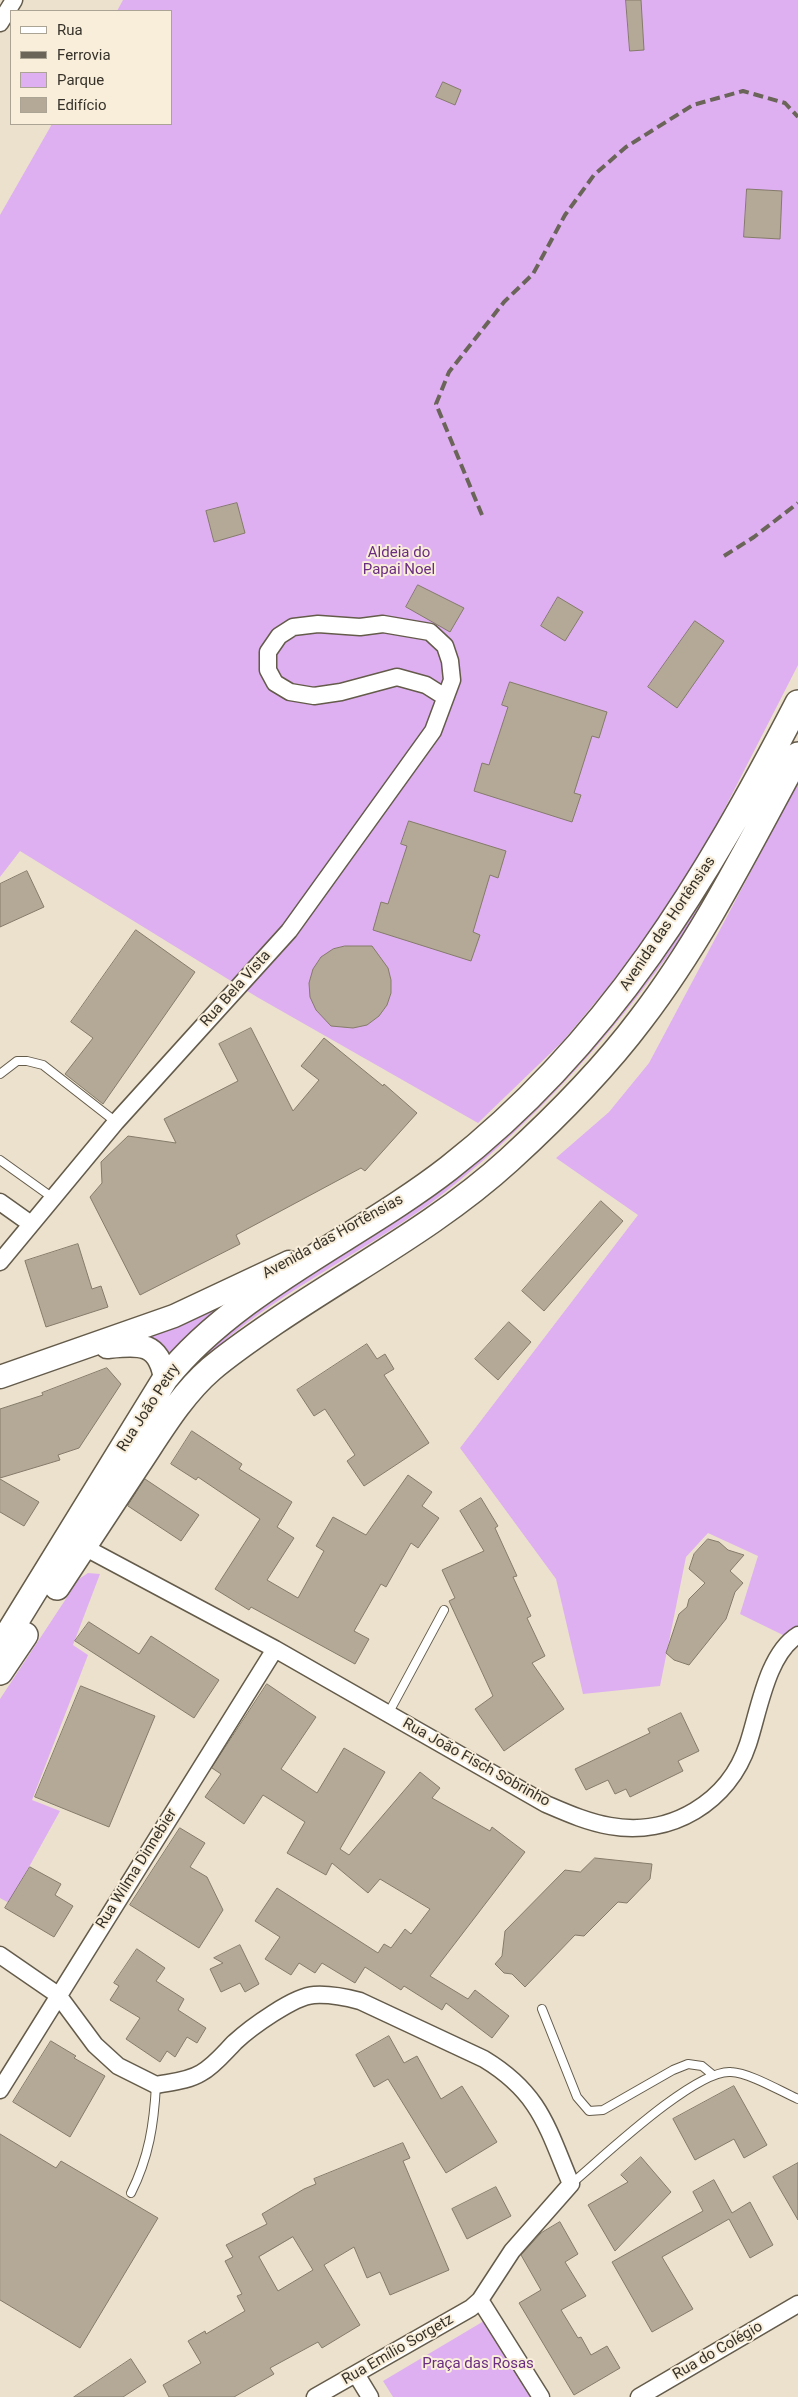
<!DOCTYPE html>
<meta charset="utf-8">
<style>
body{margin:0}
#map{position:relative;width:798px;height:2397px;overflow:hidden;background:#ece1cd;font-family:Roboto,sans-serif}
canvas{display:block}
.legend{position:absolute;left:10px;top:10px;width:162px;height:115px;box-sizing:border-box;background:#f9eeda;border:1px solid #aba394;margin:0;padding:6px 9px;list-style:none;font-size:15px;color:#37332b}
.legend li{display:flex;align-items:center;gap:10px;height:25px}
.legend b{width:25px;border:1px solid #aba394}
</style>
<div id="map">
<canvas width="798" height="2397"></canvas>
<ul class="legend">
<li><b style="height:6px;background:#fff"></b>Rua</li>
<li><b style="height:6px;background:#6a6459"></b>Ferrovia</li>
<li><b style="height:14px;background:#deb0f2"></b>Parque</li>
<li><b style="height:14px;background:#b4a997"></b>Edifício</li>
</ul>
</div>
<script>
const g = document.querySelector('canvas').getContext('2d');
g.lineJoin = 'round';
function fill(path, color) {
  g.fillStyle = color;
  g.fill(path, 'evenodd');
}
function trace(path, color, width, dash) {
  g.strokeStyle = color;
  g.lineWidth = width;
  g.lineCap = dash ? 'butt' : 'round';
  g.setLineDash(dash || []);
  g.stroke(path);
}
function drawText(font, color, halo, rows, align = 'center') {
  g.font = font + ' Roboto,sans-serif';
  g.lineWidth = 4;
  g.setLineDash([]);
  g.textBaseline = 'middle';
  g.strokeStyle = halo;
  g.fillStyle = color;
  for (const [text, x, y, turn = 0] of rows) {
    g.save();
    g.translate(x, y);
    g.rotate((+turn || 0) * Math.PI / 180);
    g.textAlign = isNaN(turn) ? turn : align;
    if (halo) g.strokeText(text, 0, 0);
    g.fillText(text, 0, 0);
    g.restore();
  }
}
const green = new Path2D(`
 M123 0H798V665L702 853 662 915 608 987 563 1041 478 1123 257 997 20 851 0 877V215L52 124H171V11H117Z
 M798 718V732C771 784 745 839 714 888 640 1003 551 1109 444 1193 360 1258 258 1298 186 1378L182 1375 205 1350 258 1307 520 1120Z
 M798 783V1629L785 1636 740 1614 758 1556 708 1533 686 1557 660 1686 583 1694 556 1579 460 1448 638 1215 556 1158 609 1112 649 1063Z
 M234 1299 167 1355 145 1337Z
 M88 1573 100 1574 73 1645 88 1655 32 1800 60 1811 9 1903 0 1898V1699L79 1579Z
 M489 2318 537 2397H393L383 2381Z`);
const building = new Path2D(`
 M626 0H641L644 50 630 51Z
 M443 82 461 90 455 105 436 97Z
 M747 189 782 191 780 239 744 237Z
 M237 503 245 533 214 542 206 511Z
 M418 585 464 608 450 632 406 607Z
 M558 597 583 612 565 641 541 626Z
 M695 621 724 641 677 708 648 687Z
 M510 682 607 712 599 738 592 736 574 793 581 795 572 822 474 791 482 763 489 765 508 707 502 705Z
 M409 821 506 851 498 878 490 875 473 932 480 935 471 961 373 930 381 902 388 904 407 846 401 844Z
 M27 871 44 907 0 927V884Z
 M136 930 195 972 103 1104 65 1074 93 1038 71 1022Z
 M345 946H372L388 968 391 980V993L387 1005 379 1016 367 1025 353 1028 331 1026 316 1010 310 997 309 983 313 969 321 957 333 949Z
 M251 1028 293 1111 319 1080 301 1066 324 1038 383 1086 384 1084 417 1113 365 1171 361 1168 236 1235 240 1244 140 1295 90 1197 102 1183 101 1162 128 1136 176 1143 164 1119 238 1081 219 1044Z
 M601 1201 623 1221 544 1311 522 1291Z
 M78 1244 92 1289 101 1286 108 1307 46 1327 25 1261Z
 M509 1322 531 1342 498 1380 475 1359Z
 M367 1344 377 1359 385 1354 394 1369 384 1375 429 1443 364 1486 347 1461 355 1455 325 1409 314 1416 297 1390Z
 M107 1368 121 1384 79 1448 58 1455 60 1460 0 1478V1409L43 1395 42 1393Z
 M192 1431 242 1464 239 1469 292 1502 277 1527 294 1538 267 1580 298 1598 324 1551 316 1546 333 1517 366 1535 408 1475 432 1492 422 1506 439 1518 418 1548 411 1543 386 1587 381 1584 354 1631 369 1639 355 1664 251 1607 249 1610 215 1589 260 1519 198 1477 196 1480 171 1464Z
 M0 1479 39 1502 24 1526 0 1512Z
 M145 1479 199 1515 181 1541 128 1506Z
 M481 1498 498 1526 495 1528 517 1576 513 1577 531 1616 527 1618 545 1656 532 1663 564 1709 504 1751 475 1709 493 1696 449 1601 455 1598 442 1570 484 1551 460 1511Z
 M708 1539 719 1542 728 1550 744 1555 730 1571 743 1583 735 1592 726 1619 689 1665 674 1660 666 1653 679 1614 687 1607 689 1599 705 1583 689 1569 694 1554Z
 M89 1622 139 1654 151 1636 219 1680 194 1718 75 1641Z
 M267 1684 316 1717 281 1769 317 1793 344 1748 385 1772 340 1849 349 1855 420 1772 440 1788 432 1798 490 1831 492 1827 525 1852 430 1976 468 1999 475 1990 509 2016 492 2038 446 2003 442 2010 404 1986 401 1990 365 1967 355 1983 322 1963 315 1973 299 1963 291 1975 265 1959 280 1937 255 1921 277 1888 378 1953 384 1944 391 1948 405 1929 411 1934 430 1909 380 1879 368 1893 332 1863 326 1875 287 1853 305 1822 263 1795 244 1824 205 1797 221 1774 212 1768Z
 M81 1686 155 1716 109 1827 35 1797Z
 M681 1713 699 1751 678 1761 683 1771 630 1797 626 1789 615 1794 608 1780 586 1790 575 1769 650 1733 648 1729Z
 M180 1828 205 1843 190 1867 207 1877 223 1910 199 1948 130 1905Z
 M595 1858 652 1864 650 1879 627 1903 618 1902 584 1936 575 1935 525 1987 512 1974 504 1973 495 1964 502 1956 505 1931 565 1870 580 1872Z
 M30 1867 61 1884 55 1895 73 1906 54 1937 5 1908Z
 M240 1945 259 1984 245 1992 240 1983 221 1992 210 1969 223 1963 214 1958Z
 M137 1949 165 1968 156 1981 184 1999 178 2010 206 2028 197 2043 187 2037 175 2057 167 2051 160 2062 126 2039 140 2018 110 2000 119 1986 114 1983Z
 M389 2036 404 2063 417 2056 441 2099 462 2086 497 2142 446 2173 388 2079 374 2087 356 2055Z
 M51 2041 76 2056 74 2058 105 2076 70 2137 13 2102Z
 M734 2086 767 2145 744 2158 734 2139 695 2160 673 2119Z
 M0 2134 56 2168 61 2161 158 2218 80 2348 0 2300Z
 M403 2143 410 2158 403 2161 449 2270 390 2295 380 2272 367 2278 354 2247 324 2265 360 2325 322 2348 318 2342 270 2368 274 2374 234 2397H169L163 2385 201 2363 188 2341 205 2331 206 2334 245 2311 237 2296 242 2294 225 2261 233 2257 226 2245 267 2224 262 2214 304 2189 316 2184 314 2179ZM293 2237 313 2270 278 2291 259 2257Z
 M641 2157 671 2192 615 2251 588 2205 628 2182 621 2175Z
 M798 2163V2220L773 2177Z
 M714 2180 732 2213 750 2202 773 2245 750 2258 729 2219 662 2257 693 2309 652 2332 612 2262 703 2211 693 2192Z
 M496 2187 511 2216 467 2239 452 2209Z
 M560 2222 578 2254 565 2262 586 2296 561 2310 578 2338 581 2337 591 2355 607 2346 620 2368 574 2395 519 2303 541 2290 521 2255 541 2233Z
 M131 2359 146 2382 123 2397H74Z`);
const lane = new Path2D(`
 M0 1074 17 1061H27L43 1065 116 1122
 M0 1160 53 1198
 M388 1714 444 1610
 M542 2009 577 2097 589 2111 603 2110 673 2070 688 2064 702 2066 713 2075
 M571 2184C601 2159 695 2069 731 2072 750 2073 780 2091 798 2099
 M131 2193C149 2157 154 2124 156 2085`);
const street = new Path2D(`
 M0 23 14 0
 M0 1202 31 1224
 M0 1262 116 1122 289 931 433 731 452 680 450 661 445 646 430 632 383 624 360 627 318 624 293 627 279 636 268 652V670L275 683 290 692 314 696 341 692 397 677 426 685 445 697
 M84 1547 275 1649 546 1804C567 1813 587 1822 610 1826 671 1837 729 1802 748 1744 759 1711 767 1654 798 1635
 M0 1955 58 1995 95 2045 118 2066 156 2085C171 2082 188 2081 201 2073 214 2066 224 2053 235 2042 250 2028 294 1996 314 1995 329 1994 345 1997 360 2001L484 2059C540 2093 547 2127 571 2184L512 2251 480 2300 471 2308 315 2397
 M0 2090 275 1649
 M480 2300 541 2397
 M356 2374 370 2397
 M639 2397 798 2304`);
const secondary = new Path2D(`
 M107 1347C139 1344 159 1341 165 1379
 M0 1377 174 1316 289 1262`);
const primary = new Path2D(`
 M57 1587C84 1546 111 1505 138 1464 160 1431 181 1395 211 1369 231 1352 253 1337 275 1322 353 1269 439 1224 509 1160 556 1117 602 1071 641 1019 703 938 749 845 798 755
 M0 1647 165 1379C236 1290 359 1238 449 1168 609 1043 706 880 798 703
 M0 1672 25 1635`);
const rail = new Path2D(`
 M482 515 436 404 449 372 504 302 533 274 565 215 594 175 626 147 693 105 743 91 785 103 798 117
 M724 556 754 537 798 503`);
const parkNames = [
 ["Aldeia do",399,553],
 ["Papai Noel",399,570],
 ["Praça das Rosas",478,2364]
];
const streetNames = [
 ["Avenida das Hortênsias",668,924,-56],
 ["Rua Bela Vista",236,989,-48],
 ["Avenida das Hortênsias",333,1237,-29],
 ["Rua João Petry",149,1408,-57],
 ["Rua João Fisch Sobrinho",476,1763,29],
 ["Rua Wilma Dinnebier",137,1869,-58],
 ["Rua Emílio Sorgetz",398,2350,-30],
 ["Rua do Colégio",718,2351,-30]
];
fill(green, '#deb0f2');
fill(building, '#b4a997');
trace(building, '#857b6a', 1);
trace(lane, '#645b4a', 10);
trace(street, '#645b4a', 19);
trace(secondary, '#645b4a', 25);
trace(primary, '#645b4a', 28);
trace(lane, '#fff', 8);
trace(street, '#fff', 16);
trace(secondary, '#fff', 22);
trace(primary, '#fff', 25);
trace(rail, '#6a6459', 4, [10, 5]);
drawText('15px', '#6a2d82', '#f9eeda', parkNames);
drawText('15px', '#37332b', '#f9eeda', streetNames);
</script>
